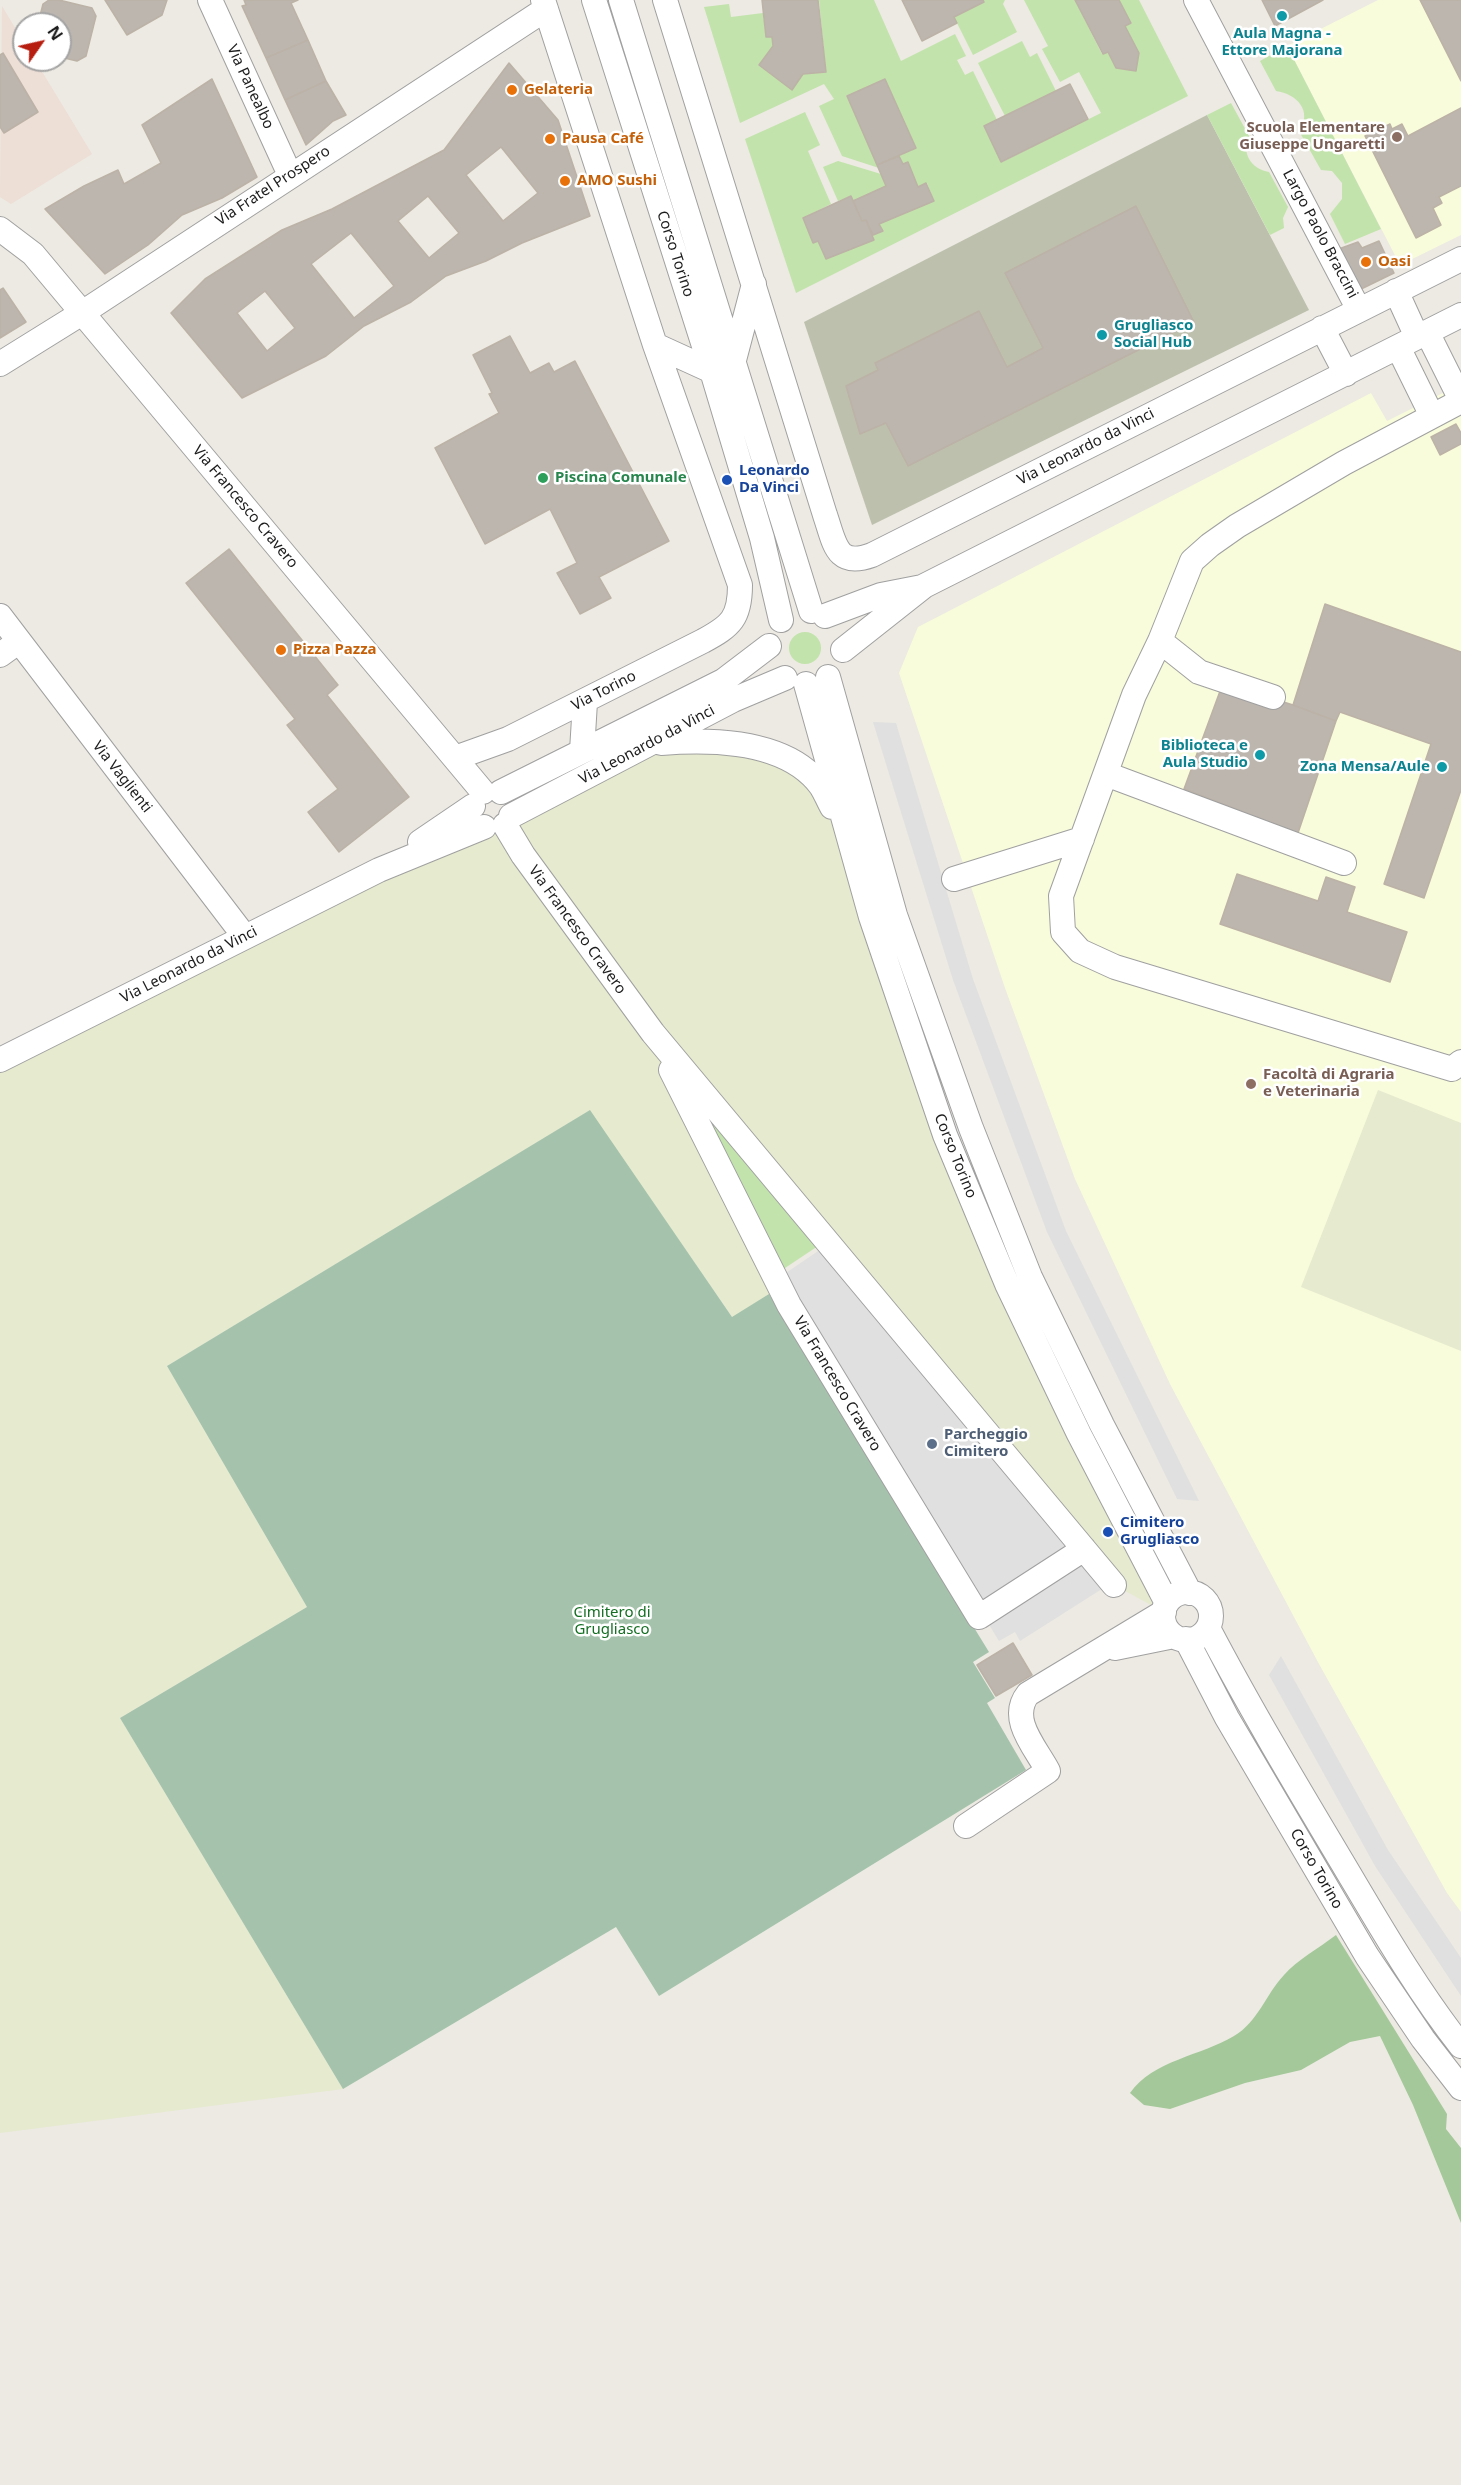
<!DOCTYPE html>
<meta charset="utf-8">
<style>
body{margin:0}
#map{position:relative;width:1461px;height:2485px;overflow:hidden;background:#eceae2;font-family:"Noto Sans",sans-serif}
canvas{display:block}
.north{position:absolute;left:12px;top:12px;width:60px;height:60px;box-sizing:border-box;background:#fff;border:2px solid #a4a4a4;border-radius:50%;rotate:56deg;font-size:16px;font-weight:700;line-height:24px;text-align:center;color:#1c1c1c}
.north::after{content:'';display:block;margin:auto;width:21px;height:27px;background:#b71e10;clip-path:polygon(50% 0,100% 100%,50% 72%,0 100%)}
</style>
<div id="map">
<canvas width="1461" height="2485"></canvas>
<div class="north">N</div>
</div>
<script>
const g = document.querySelector('canvas').getContext('2d');
g.lineJoin = 'round';
function fill(path, color) {
  g.fillStyle = color;
  g.fill(path, 'evenodd');
}
function trace(path, color, width, dash) {
  g.strokeStyle = color;
  g.lineWidth = width;
  g.lineCap = dash ? 'butt' : 'round';
  g.setLineDash(dash || []);
  g.stroke(path);
}
function drawText(font, color, halo, rows, align = 'center') {
  g.font = font + ' "Noto Sans",sans-serif';
  g.lineWidth = 5;
  g.setLineDash([]);
  g.textBaseline = 'middle';
  g.strokeStyle = halo;
  g.fillStyle = color;
  for (const [text, x, y, turn = 0] of rows) {
    g.save();
    g.translate(x, y);
    g.rotate((+turn || 0) * Math.PI / 180);
    g.textAlign = isNaN(turn) ? turn : align;
    if (halo) g.strokeText(text, 0, 0);
    g.fillText(text, 0, 0);
    g.restore();
  }
}
const education = new Path2D(`
 M1378 0H1461V235L1400 265 1287 46Z
 M1461 384V1912L1447 1893 1319 1664 1170 1384 1075 1179 1005 988 899 673 918 627 1371 393 1387 421Z`);
const military = new Path2D(`
 M2 6 24 43V60H35L92 154 11 204 0 197Z`);
const construction = new Path2D(`
 M1207 115 1309 310 872 525 804 322Z`);
const farmland = new Path2D(`
 M647 744 760 748 821 786 945 1135 1164 1612 1114 1585 655 1036 789 1305 769 1294 733 1318 589 1111 167 1366 307 1607 120 1718 343 2089 0 2133V1060L484 827Z
 M1378 1090 1461 1123V1351L1301 1287Z`);
const grass = new Path2D(`
 M819 0H874L901 61 955 34 966 56 957 60 965 75 973 71 997 120 984 126 1002 162 1101 113 1079 72 1060 82 1042 49 1048 46 1024 0H1075L1102 54 1108 52 1116 68 1136 71 1137 54 1125 26 1131 23 1119 0H1139L1188 96 796 293 745 139 805 112 820 145 808 151 831 204 803 218 813 243 818 241 826 259 874 240 873 235 882 231 879 224 934 201 927 183 918 187 908 162 903 164 899 156 916 148 885 80 848 97 879 168 842 156 819 106 834 99 824 84 740 123 704 7 729 4 731 17 763 13 766 37H772L792 89 803 74 826 72Z
 M983 0H1005L1003 4 1017 32 973 55 954 17 984 2Z
 M1022 41 1030 57 1037 53 1056 91 1005 116 978 63Z
 M1287 46 1381 229 1345 244 1330 214 1342 199V183L1332 171 1321 170 1299 131C1313 111 1297 94 1276 91L1260 61Z
 M1231 103 1249 136C1241 153 1251 169 1269 172L1288 207 1283 218 1284 228 1270 235 1207 115Z
 M838 161 881 174 886 186 853 201 851 196 838 201 823 167Z
 M789 648a16 16 0 1 1 32 0a16 16 0 1 1-32 0Z
 M706 1110 821 1244 782 1270 703 1112Z`);
const forest = new Path2D(`
 M1336 1935 1447 2114 1446 2129 1461 2148V2223L1413 2105 1380 2036 1350 2042 1301 2070 1245 2083 1170 2109 1144 2105 1130 2093C1153 2060 1201 2056 1234 2036 1258 2022 1266 1994 1284 1975 1297 1960 1319 1948 1336 1935Z`);
const cemetery = new Path2D(`
 M590 1110 732 1317 769 1294 989 1652 973 1662 995 1698 987 1703 1026 1770 659 1996 616 1927 343 2089 120 1718 307 1607 167 1366Z`);
const parking = new Path2D(`
 M873 722 896 723 973 979 1066 1231 1199 1501 1177 1499 1047 1232 953 980Z
 M824 1247 1105 1587 1020 1641 1015 1632 999 1641 791 1300 780 1277Z
 M1281 1656 1388 1850 1461 1958V1996L1375 1866 1269 1675Z`);
const building = new Path2D(`
 M49 0H59L92 8 96 16 86 56 77 61 60 57V24H38L43 4Z
 M105 0H167L162 15 127 35Z
 M244 0H298L291 3 308 40 266 58 242 6 246 5Z
 M762 0H818L826 72 803 74 792 90 759 65 773 46 772 37H766Z
 M902 0H983L984 2 954 17 957 23 922 41Z
 M1075 0H1119L1131 23 1125 26 1139 53 1136 71 1116 68 1108 52 1103 54Z
 M1262 0H1323L1275 26Z
 M1420 0H1461V81Z
 M308 40 326 81 285 100 266 58Z
 M3 53 38 112 4 133 0 127V55Z
 M509 63 558 120 590 216 522 243 486 261 446 276 411 302 364 326 326 356 242 398 171 313 205 279 282 230 332 209 444 150ZM501 147 538 193 503 221 466 175ZM428 196 459 233 429 258 398 221ZM351 233 394 286 354 318 311 264ZM265 291 295 328 267 351 237 313Z
 M212 79 257 177 222 198 182 215 148 245 105 274 45 209 84 186 118 170 124 184 161 163 142 125Z
 M885 79 916 148 877 165 847 96Z
 M326 81 346 115 333 121 306 145 285 100Z
 M1070 84 1088 119 1001 162 984 126Z
 M1461 108V186L1439 197 1442 203 1433 208 1441 225 1416 238 1365 136 1390 124 1392 129 1402 124 1408 136Z
 M899 156 903 164 908 162 918 187 926 183 934 201 879 224 883 231 873 235 866 220 862 221 853 201 886 186 877 165Z
 M851 196 862 221 866 220 874 240 826 259 818 241 813 243 803 218Z
 M1136 206 1194 322 908 466 886 423 860 434 846 386 878 370 875 363 979 311 1007 367 1043 348 1005 273Z
 M1379 241 1394 273 1359 290 1336 250 1358 242 1362 248Z
 M3 288 26 322 0 338V290Z
 M510 336 530 373 549 363 554 372 575 361 669 541 599 577 611 598 580 614 557 573 577 563 550 509 485 544 435 448 499 413 489 394 492 393 473 355Z
 M1456 424 1461 433V444L1440 455 1431 437Z
 M229 549 338 685 327 695 409 797 339 852 308 812 338 789 287 725 295 719 186 583Z
 M1325 604 1461 652V790L1424 898 1384 884 1431 744 1340 712 1336 721 1293 705Z
 M1223 683 1293 705 1336 721 1298 833 1184 789Z
 M1237 874 1318 901 1326 877 1355 887 1347 912 1407 932 1390 982 1220 924Z
 M1013 1643 1032 1675 996 1696 977 1665Z`);
const minor = new Path2D(`
 M210 0 290 175
 M594 0 712 371 762 538 781 620
 M621 0 811 611
 M665 0 825 515C835 544 836 568 872 555L1461 259
 M1196 0 1359 310
 M0 229 33 254 483 792
 M1396 291 1417 337
 M1322 328 1346 374
 M1427 332 1461 400
 M655 345 712 371
 M1398 347 1432 416
 M734 360 754 284
 M0 364 82 313 546 9
 M1461 401 1344 463 1237 526 1210 545 1192 561 1160 641 1134 695 1061 896 1063 932 1080 951 1115 967 1452 1069 1461 1062
 M0 616 245 937
 M825 616 881 595 922 587
 M1160 641 1199 672 1273 697
 M843 650 924 586 1461 315
 M0 655 18 642
 M828 677 895 915 971 1128 1030 1277 1102 1425 1190 1593
 M806 684 871 917 945 1135 1007 1284 1079 1434 1167 1603
 M661 743C712 739 787 740 821 786 825 792 828 800 832 807
 M582 751 585 702
 M455 758 508 739 703 641C731 626 740 618 740 585L655 345 543 0
 M1106 774 1344 863
 M501 792 723 681 769 646
 M511 816 733 700 785 678
 M505 825 523 855 653 1033 1114 1585
 M420 842 473 806
 M954 879 1082 839
 M0 1060 379 870 484 827
 M671 1070 789 1305 979 1617 1084 1549
 M1163 1616a24 24 0 1 1 48 0a24 24 0 1 1-48 0Z
 M1208 1628C1250 1708 1296 1785 1342 1862 1379 1924 1416 1989 1461 2046
 M1186 1639 1227 1718 1367 1956 1423 2039 1461 2088
 M1115 1648 1174 1636
 M966 1826 1048 1771C1036 1748 1008 1719 1028 1694L1164 1612`);
const markers = [
 [1282,16,6,"#0f9aa8"],
 [512,90,6,"#e8710a"],
 [1397,137,6,"#8d6e63"],
 [550,139,6,"#e8710a"],
 [565,181,6,"#e8710a"],
 [1366,262,6,"#e8710a"],
 [1102,335,6,"#0f9aa8"],
 [543,478,6,"#2e9e5b"],
 [727,480,6,"#1a4fb4"],
 [281,650,6,"#e8710a"],
 [1260,755,6,"#0f9aa8"],
 [1442,767,6,"#0f9aa8"],
 [1251,1084,6,"#8d6e63"],
 [932,1444,6,"#5c6f8a"],
 [1108,1532,6,"#1a4fb4"]
];
const cultureNames = [
 ["Aula Magna -",1282,34,"center"],
 ["Ettore Majorana",1282,51,"center"],
 ["Grugliasco",1114,326,"left"],
 ["Social Hub",1114,343,"left"],
 ["Biblioteca e",1248,746],
 ["Aula Studio",1248,763],
 ["Zona Mensa/Aule",1430,767]
];
const streetNames = [
 ["Via Panealbo",250,87,65],
 ["Via Fratel Prospero",273,186,-33],
 ["Largo Paolo Braccini",1320,234,62],
 ["Corso Torino",675,254,72],
 ["Via Leonardo da Vinci",1086,447,-27],
 ["Via Francesco Cravero",245,507,50],
 ["Via Torino",604,691,-27],
 ["Via Leonardo da Vinci",647,745,-28],
 ["Via Vaglienti",122,777,52],
 ["Via Francesco Cravero",577,930,54],
 ["Via Leonardo da Vinci",189,965,-27],
 ["Corso Torino",955,1156,68],
 ["Via Francesco Cravero",837,1384,59],
 ["Corso Torino",1316,1869,60]
];
const foodNames = [
 ["Gelateria",524,90],
 ["Pausa Café",562,139],
 ["AMO Sushi",577,181],
 ["Oasi",1378,262],
 ["Pizza Pazza",293,650]
];
const educationNames = [
 ["Scuola Elementare",1385,128],
 ["Giuseppe Ungaretti",1385,145],
 ["Facoltà di Agraria",1263,1075,"left"],
 ["e Veterinaria",1263,1092,"left"]
];
const transitNames = [
 ["Leonardo",739,471],
 ["Da Vinci",739,488],
 ["Cimitero",1120,1523],
 ["Grugliasco",1120,1540]
];
const leisureNames = [
 ["Piscina Comunale",555,478]
];
const serviceNames = [
 ["Parcheggio",944,1435],
 ["Cimitero",944,1452]
];
const parkNames = [
 ["Cimitero di",612,1613],
 ["Grugliasco",612,1630]
];
fill(education, '#f9fcdb');
fill(military, '#edded6');
fill(construction, '#bec0ae');
fill(farmland, '#e6eace');
fill(grass, '#c2e3ab');
fill(forest, '#a4c89a');
fill(cemetery, '#a5c3ac');
fill(parking, '#e0e0e0');
fill(building, '#bcb6af');
trace(building, '#bcb2a6', 1.5);
trace(minor, '#a0a0a0', 26);
trace(minor, '#fff', 24);
for (const [x, y, r, color] of markers) {
  const dot = new Path2D();
  dot.arc(x, y, r, 0, 2 * Math.PI);
  g.fillStyle = color;
  g.fill(dot);
  trace(dot, '#fff', 2);
}
drawText('bold 15px', '#0d838f', '#fff', cultureNames, 'right');
drawText('15px', '#1c1c1c', '#fff', streetNames);
drawText('bold 15px', '#c56008', '#fff', foodNames, 'left');
drawText('bold 15px', '#785e54', '#fff', educationNames, 'right');
drawText('bold 15px', '#164399', '#fff', transitNames, 'left');
drawText('bold 15px', '#27864d', '#fff', leisureNames, 'left');
drawText('bold 15px', '#4e5e75', '#fff', serviceNames, 'left');
drawText('15px', '#146f23', '#fff', parkNames);
</script>
